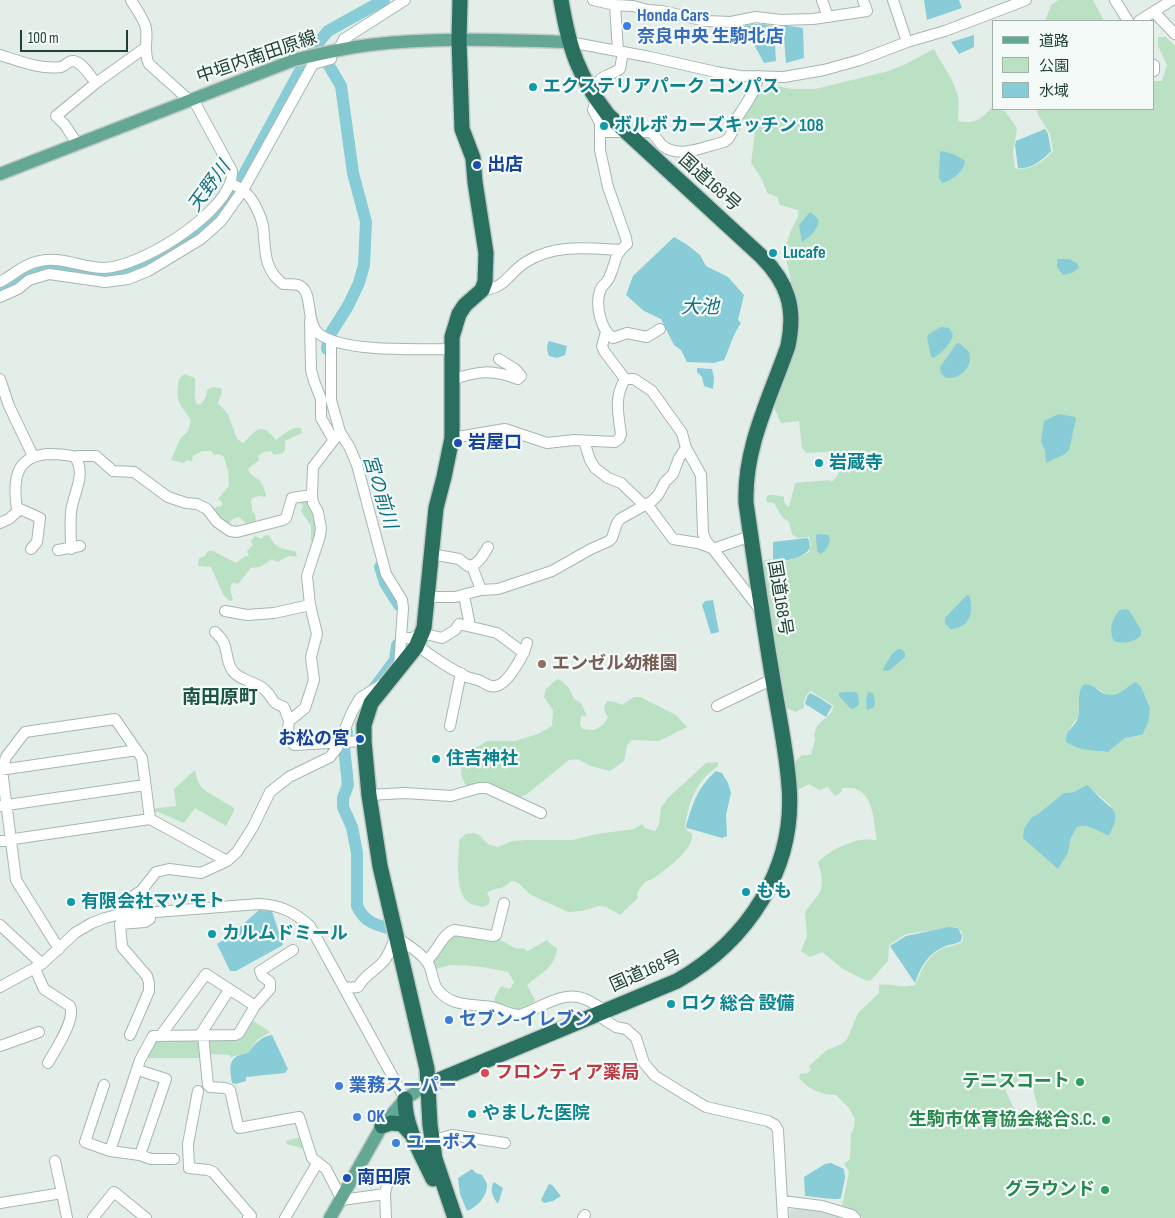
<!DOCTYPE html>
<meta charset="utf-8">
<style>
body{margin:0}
#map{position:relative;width:1175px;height:1218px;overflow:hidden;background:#e3eee9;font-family:"Sofia Sans Condensed","Noto Sans JP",sans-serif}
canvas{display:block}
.legend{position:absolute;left:992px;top:20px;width:162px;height:90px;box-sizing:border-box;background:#f4faf7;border:1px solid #a0b0ab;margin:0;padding:6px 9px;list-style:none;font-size:15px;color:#214138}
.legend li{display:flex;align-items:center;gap:10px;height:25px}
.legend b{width:25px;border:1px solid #a0b0ab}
.scale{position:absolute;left:20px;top:30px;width:108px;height:22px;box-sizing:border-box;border:2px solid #214138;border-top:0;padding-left:6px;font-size:15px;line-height:18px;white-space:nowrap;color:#214138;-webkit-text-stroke:4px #f4faf7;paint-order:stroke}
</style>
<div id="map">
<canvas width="1175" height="1218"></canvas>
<ul class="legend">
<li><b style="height:6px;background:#64a795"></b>道路</li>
<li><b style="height:14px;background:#bae1c4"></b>公園</li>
<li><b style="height:14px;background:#87ccd7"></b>水域</li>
</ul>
<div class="scale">100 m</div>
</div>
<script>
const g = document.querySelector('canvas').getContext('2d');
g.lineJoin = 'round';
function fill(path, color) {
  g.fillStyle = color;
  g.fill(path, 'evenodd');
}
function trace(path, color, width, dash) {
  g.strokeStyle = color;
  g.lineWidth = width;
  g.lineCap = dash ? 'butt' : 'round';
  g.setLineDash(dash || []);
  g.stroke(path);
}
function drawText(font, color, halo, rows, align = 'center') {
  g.font = font + ' "Sofia Sans Condensed","Noto Sans JP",sans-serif';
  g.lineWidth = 4.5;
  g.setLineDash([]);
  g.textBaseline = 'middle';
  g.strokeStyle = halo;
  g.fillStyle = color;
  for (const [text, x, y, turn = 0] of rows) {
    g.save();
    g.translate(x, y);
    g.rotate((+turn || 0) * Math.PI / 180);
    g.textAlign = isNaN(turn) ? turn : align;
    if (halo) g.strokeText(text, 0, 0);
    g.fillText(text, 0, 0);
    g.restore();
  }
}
const built = new Path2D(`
 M812 1205 851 1218H788L791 1210Z`);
const green = new Path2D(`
 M1059 0H1093L1104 21H1045L1051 5Z
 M1158 37H1166L1175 46V1218H863L842 1206 849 1172 844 1164 850 1159 851 1134 854 1127 855 1119 849 1108 836 1095C821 1095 808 1089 799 1078L800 1074 807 1073 811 1070 809 1066 827 1050 842 1044 847 1039 858 1013 879 993V985C894 983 899 989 915 985 922 970 927 955 944 948 950 946 958 945 963 941L962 932 957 927 906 934 889 945 888 961 871 980 867 981 843 969 822 952 810 957 801 951 807 936 805 912C822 890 826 890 818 862 829 851 845 843 861 840 866 839 872 840 877 840 873 819 874 784 843 788L840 793 835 796 828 787 819 790 809 784 796 791 793 764 802 755H811L816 736 814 738C816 717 827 724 834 706L811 691C805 695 803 701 804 708L795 712 785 707 778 685 762 561 771 559 774 563C787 562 798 558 809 552L811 546 809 537 797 538 792 534 789 522 782 517 774 503 767 502 766 500 767 496C772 493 779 496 784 497V502L789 507 795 483 829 480 832 482C841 472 843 468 839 454L827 452 806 453 802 448 799 421 781 423 775 410V397L796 303 784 250 792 228 798 217V210L780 205 777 197 767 193 762 179 751 163 755 133 745 122 743 114 757 93 766 88 777 86 791 89H815L885 72 904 65 934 49C941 64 952 76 957 93 960 101 958 112 958 121 975 124 981 120 991 108L1005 111 1017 128 1013 153 1015 168C1030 172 1044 161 1053 151L1050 134 1038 115 1037 109H1154V81H1162L1167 65 1158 46ZM1127 687H1141L1145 700 1149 705 1148 723 1140 736 1125 738 1108 752 1093 751 1068 744 1070 728 1078 717 1081 688H1097L1107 695H1111L1122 691ZM1087 785 1111 806 1107 835C1097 831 1087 823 1077 827L1071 838 1068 853 1058 869 1031 818 1038 814 1064 793 1074 792ZM1030 1076 1037 1105V1111L1017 1115 1005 1089 1007 1085H1014L1022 1077Z
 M184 374 195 378C196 388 193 395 197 405L202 403 206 397 207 390 212 387 221 388 222 392 218 403 228 414 237 439 243 443C257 430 260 420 276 440 285 434 290 426 301 428L302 433 285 441V450L283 453 274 455 271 451 264 452 258 456 259 460 248 469C250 476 255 476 260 481 263 485 266 493 266 497L260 496 252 498 251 503 252 506V511L255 514 256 522 248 525 239 517 233 519 229 523H223L221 517 214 511 216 507 222 506V502L218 499 229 486 228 471 224 457 219 454 214 455 211 451H202L193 456 192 461 187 460 184 463 171 460 180 439 188 431 191 420C179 403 175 402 179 379Z
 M307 497 317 511 316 543 311 541V526L301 511 303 506 300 503 293 502Z
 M268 535C272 538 272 542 276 545 281 550 289 549 296 552L297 557 289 556 277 562 272 559 260 567 251 568 238 584 232 583 230 589 233 600 230 601 224 596 211 567 198 566 199 558 205 556 208 551H213L236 563 245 556H249L247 551 253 545 251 541 255 536 262 539 264 536Z
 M557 679 562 681 569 688 574 699 581 703 587 716H581L580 725 583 729 594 730 603 725 608 717C604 711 603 707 607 701L615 702 622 705 634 697H640L676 715 687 727 659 741 632 740 627 745 624 761 610 771 590 766 578 759 569 760 527 794 518 798 467 788 461 775V761L457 754 479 746 487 741H515L538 734 552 726 553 710 544 697 546 689Z
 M718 762V766C695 783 690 799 685 826L687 830 692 834C694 850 666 869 654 878 651 880 647 880 644 883 641 886 639 890 637 893L638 898 620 915 606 907 599 906 582 911 568 912 531 895 517 882 511 881C500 892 496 886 487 893L490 899 489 904 483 907C479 906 472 905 468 902 454 892 459 856 459 840L466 834 474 833 479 835 488 844 498 847 512 841 527 840H572L597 834 634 829 642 824 645 828 655 831 659 825 661 807 669 797 706 763Z
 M195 770C196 774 197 781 200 785 203 791 227 803 234 808V811L226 826 195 808 184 823 158 812H152V809L176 806 174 789Z
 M463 934 500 940 517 949 523 948 528 951 547 940 550 944 557 948C556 967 540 974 527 985L535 1000 533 1006C519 1012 508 1009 494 1005L495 997 501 986 510 989 514 982 508 972C490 968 471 965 452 965 446 965 440 969 433 969L432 961 452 935Z
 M254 1021 270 1032 257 1040 249 1052 231 1057 229 1055 208 1054 206 1042 210 1038H239L251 1022Z
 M158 1039 199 1040 201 1058H146L154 1042Z
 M300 1137 304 1149 287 1144 286 1141Z`);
const water = new Path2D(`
 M924 0H959L962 8 927 20Z
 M752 24H763L774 26 776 61 764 63 744 26Z
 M783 25 803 28 804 58 786 63Z
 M974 35V47L959 54 951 42Z
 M1045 129 1048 134 1051 151C1043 160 1030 170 1018 168L1015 145 1016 141Z
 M940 151C950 152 957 155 965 161 965 171 951 181 942 183L939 178Z
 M810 212 818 219C820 228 810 237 802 242L799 225Z
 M674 237 686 244 700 255 706 266 728 277 744 295 738 320 741 323C733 334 730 347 724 360L714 363 687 362 681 350 674 345 661 319 644 311 626 295 633 276Z
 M1058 259H1069L1078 264 1079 268 1072 273 1063 275 1057 267V261Z
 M941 327 949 328 953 334C951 344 942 353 933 358L931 356 927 337 929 334Z
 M549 341 567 346 565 355 557 358 549 356C547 350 546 346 549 341Z
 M957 343H959L969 352C974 367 960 379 946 378L941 373 940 367Z
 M697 368 712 369 714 377 713 389 704 386 702 377 697 372Z
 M1059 414 1075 417 1076 419 1069 450 1065 454 1046 463 1045 451 1041 441 1044 421Z
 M817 534 828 535C833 541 826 551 821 554L817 551 816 536Z
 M807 538 809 540 810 548C804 558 786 561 775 562L773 561V542Z
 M967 595H969C975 612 969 629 950 629L945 623V618Z
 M713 600 719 632 711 634 702 605 705 601Z
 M1126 609 1129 610 1141 630V635C1134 643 1123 644 1114 641 1108 630 1112 618 1120 610Z
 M898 649H901L905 653V657L890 670 884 671 883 669 892 654Z
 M1136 682 1141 687 1150 708 1148 723 1142 735 1125 738 1108 752C1095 751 1077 750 1066 742 1066 727 1075 729 1078 717 1081 706 1076 695 1083 685 1095 682 1099 695 1110 695 1120 695 1127 686 1136 682Z
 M847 692H855L858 694 859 704 854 709 850 708 839 696V693Z
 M868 692 873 693 875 702 874 707 867 710 866 700Z
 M810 693 818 697 832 706 826 717 805 704 807 697Z
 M716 771 722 773 728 783 731 793 726 815 727 836 722 838 687 828 686 826C693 803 697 788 716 771Z
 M1087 785C1091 788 1095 793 1099 797 1114 811 1122 811 1109 835H1107C1097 831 1087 823 1077 827L1071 838 1068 853 1058 869 1023 838 1024 829 1031 818 1038 814 1064 793 1074 792Z
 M259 910 272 911 283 945 236 971H230L217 944 230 936Z
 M949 927 958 928 962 936 961 941C957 944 951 944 946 946 928 953 921 966 915 983L890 946 906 936Z
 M272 1035 288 1069 285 1073 246 1077V1081L236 1084 232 1083C231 1074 227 1062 237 1056 241 1054 245 1054 249 1052 255 1044 261 1036 272 1035Z
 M831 1163 844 1169 845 1178 841 1198C835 1201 813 1196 805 1196L804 1177 825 1164Z
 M472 1169 476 1173 482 1175C484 1179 487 1182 487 1186 486 1198 477 1207 467 1211L460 1194 458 1178Z
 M494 1182 503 1188 498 1204C493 1198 489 1189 494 1182Z
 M549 1184 552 1185 561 1196 553 1201 544 1203 541 1200Z`);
const river = new Path2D(`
 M317 45 341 86 353 173 366 222 364 265 359 283 348 306 329 336 327 349
 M0 290C14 284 24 271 40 268 57 263 76 273 93 275 104 276 116 276 127 273 150 266 198 236 215 218 223 210 229 200 235 191L309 54 328 31 384 0
 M380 567 385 583 399 605
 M370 694 395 660 397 645
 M347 732 344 747 348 785 343 798V807L352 827 357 853V906C364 922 376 925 391 929`);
const minor = new Path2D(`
 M131 0C136 9 144 19 146 28 148 40 143 53 149 64L189 100
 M593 0 615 5 633 6 648 10 662 11 706 21 731 22 756 17 781 20 813 19 867 11 863 0
 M822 0 828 17
 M893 0 907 42
 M1115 0 1128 21
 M615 5 618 51
 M1154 12 1175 34
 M1139 21 1172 0
 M569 42 650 57 716 72 740 76 784 77 824 70 860 60 907 42 945 31 1026 0
 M339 49 344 39 405 0
 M0 55C19 61 41 70 61 67 66 66 68 60 74 61 83 63 90 76 96 83
 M1154 65V71
 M592 95C603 71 600 81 620 69L623 52
 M596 99 593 110 600 123V150L608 187 626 238 627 244C612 257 617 262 609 278 607 283 601 286 600 291 595 306 601 330 613 338L627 333 647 337 660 329
 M601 132H650C656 135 658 142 663 146 680 159 706 146 724 142L729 138 734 128 733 124C743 108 754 95 759 76
 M78 145 65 125 56 116 96 83 146 47
 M230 183C236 186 243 189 247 194 254 201 261 216 263 226 266 248 262 268 283 284 287 284 293 284 298 285 314 290 305 321 318 333 342 353 420 349 451 349
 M0 282C14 275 23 264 40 261 62 256 82 268 104 268 140 267 218 218 230 183 232 179 232 175 232 171L193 99
 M482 290C506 289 509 272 526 262 554 244 588 248 620 250
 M0 297 18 289 29 280 49 274 105 282 128 279 148 271 201 239 221 221 243 190 313 64 331 59
 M310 321 311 370 314 381 321 399V418L333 439
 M606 332 602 346 604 351 625 379H634L652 391 682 433 686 448 701 475 703 533 706 541 713 549 751 536
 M331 340V400L340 432 313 467 312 495 313 503 318 512 321 528 320 536 307 576 310 605 317 634 311 657 314 680 305 708 289 721 287 737 294 745 364 741
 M0 379 9 406 33 456
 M451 380C478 371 491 369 518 379L521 376 515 369 499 359
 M340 432 350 448 357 465 386 574 402 600 403 608 399 668
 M452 438 505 429 547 443 574 440 615 442 619 439 621 434C618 412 614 398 625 379
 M584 441 590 460 595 468 608 478 621 483 645 506
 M75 457 78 456H96L113 471 134 472 168 497 186 503 197 504 207 509 217 522 230 531 237 532 283 520 286 518 292 498 312 495
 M647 504 673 539 698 543 712 548
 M17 510C13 482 14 456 48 454 58 454 66 454 75 457 87 475 73 493 71 512 70 524 71 536 71 549
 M0 523 9 519 20 509 40 518 37 542 31 549
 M713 549 761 611
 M58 550 80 546
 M431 554 459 559 468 566C478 566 483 555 488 547
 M472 566 481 590
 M464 595 470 626
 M428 597H455L481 590 498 589 552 571 591 549 609 541 612 538 617 523 620 519 652 501 658 495 665 482 673 474 679 458 686 448
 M225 611 247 615 274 613 310 605
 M215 632C231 646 223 655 232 670 239 681 256 681 265 690 275 699 268 701 284 707L289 721
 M401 638H412L422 633 442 638 455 630 459 624 497 633 524 653
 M417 645C432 657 449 668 467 677 470 678 474 679 478 680 484 682 489 688 496 686 508 684 524 655 527 643
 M717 706 773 679
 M450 726 461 673
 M0 770 137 750
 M369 795 405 793 451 796 479 788H487L541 813
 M0 806 145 785
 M0 841 150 819 227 861
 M117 915 129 899 142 890 156 872 169 869 201 873 227 861 237 852 253 827 270 792 289 777 330 757 337 748 352 712 360 698 381 685
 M0 925 42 964
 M397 938C407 944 423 954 429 965 433 973 432 982 438 990 452 1007 472 1004 491 1007 501 1009 510 1015 520 1015 541 1008 562 990 585 999 592 1002 599 1007 606 1011
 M59 949 16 880 2 770 6 757 25 732 115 719 142 758 150 819
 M426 961C437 953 441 935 454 930L493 936 496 935 504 903
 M35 969 44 989 70 1006C76 1020 55 1050 48 1063
 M0 987 42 964 75 933 92 923 105 918 117 915 259 904C281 905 294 912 310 926L405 1099
 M345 988 358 987C364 976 373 972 381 964 389 957 392 945 396 935
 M597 1015 616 1027 626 1029 636 1038 644 1063 649 1069 655 1076 681 1092 706 1107 768 1121 775 1125 778 1130 783 1218
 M130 1035 149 991V983L147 976 122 947 120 924 145 922 150 919V913
 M161 1035 206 974 255 1006
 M200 1035 229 990
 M203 1035 208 1085 210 1087 225 1088 230 1090 238 1126 239 1128 299 1117 312 1158 326 1169 342 1200 385 1194
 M0 1046 39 1032
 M138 1070 166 1079 140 1155
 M104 1085 85 1142 110 1151 140 1155 151 1159H174
 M198 1091 188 1144 189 1168 208 1170 213 1172 251 1216 248 1218
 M432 1141 452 1135 505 1143
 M110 1151 140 1060 153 1036 235 1035 239 1033 255 1006 270 989V982L262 976 260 971 293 950
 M55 1161 62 1193
 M782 1201 822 1206 852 1215 855 1218
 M0 1203 62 1193 67 1218
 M93 1218 114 1192 146 1218
 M285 1218 318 1162
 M386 1218 385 1194 389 1175
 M583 1218 585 1215`);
const major = new Path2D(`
 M0 174 294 60C319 54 344 48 369 45 435 37 502 40 569 42
 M330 1218 382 1126 405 1099 427 1085`);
const highway = new Path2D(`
 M427 1085 677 981C748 941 796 868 789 785 786 746 777 707 771 668 762 614 754 558 746 503 744 447 770 398 788 346 796 308 788 283 761 256L608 115C578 76 569 48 561 0
 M405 1099C404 1126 422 1155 433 1179
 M382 1126 391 1123 402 1124 413 1136
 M455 1218 435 1159 430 1125 427 1069 380 866 369 795 364 741V725L371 703 416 647 424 628 436 508 444 477 452 438V337L459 314 465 305 482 290 485 282 486 253 475 182 473 158 462 129 459 40 460 0`);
const markers = [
 [627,26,5,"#3f7fe0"],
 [533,87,5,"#0f9aa8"],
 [604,126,5,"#0f9aa8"],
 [477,165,5,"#1a4fb4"],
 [773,253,5,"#0f9aa8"],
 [458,443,5,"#1a4fb4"],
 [819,463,5,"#0f9aa8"],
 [542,664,5,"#8d6e63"],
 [360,739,5,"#1a4fb4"],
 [436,759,5,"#0f9aa8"],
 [746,892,5,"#0f9aa8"],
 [71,902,5,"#0f9aa8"],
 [212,934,5,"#0f9aa8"],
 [671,1004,5,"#0f9aa8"],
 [449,1020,5,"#3f7fe0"],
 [485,1073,5,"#e0444e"],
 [1080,1082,5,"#2e9e5b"],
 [339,1086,5,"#3f7fe0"],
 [472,1114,5,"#0f9aa8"],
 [357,1117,5,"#3f7fe0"],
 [1106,1120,5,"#2e9e5b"],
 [396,1143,5,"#3f7fe0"],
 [347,1178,5,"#1a4fb4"],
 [1105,1190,5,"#2e9e5b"]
];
const shopNames = [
 ["Honda Cars",637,16],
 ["奈良中央 生駒北店",637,37],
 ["セブン-イレブン",459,1020],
 ["業務スーパー",349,1086],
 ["OK",367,1117],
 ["ユーポス",406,1143]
];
const streetNames = [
 ["中垣内南田原線",257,58,-19],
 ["国道168号",709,183,42],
 ["国道168号",779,598,81],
 ["国道168号",646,972,-24]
];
const cultureNames = [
 ["エクステリアパーク コンパス",543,87],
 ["ボルボ カーズキッチン 108",614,126],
 ["Lucafe",783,253],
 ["岩蔵寺",829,463],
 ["住吉神社",446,759],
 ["もも",756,892],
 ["有限会社マツモト",81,902],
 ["カルムドミール",222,934],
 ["ロク 総合 設備",681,1004],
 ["やました医院",482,1114]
];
const transitNames = [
 ["出店",487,165],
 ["岩屋口",468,443],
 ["お松の宮",350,739,"right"],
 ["南田原",357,1178]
];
const educationNames = [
 ["エンゼル幼稚園",552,664]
];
const healthNames = [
 ["フロンティア薬局",495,1073]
];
const leisureNames = [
 ["テニスコート",1070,1082],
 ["生駒市体育協会総合S.C.",1096,1120],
 ["グラウンド",1095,1190]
];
const waterNames = [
 ["天野川",210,187,-54],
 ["大池",700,308],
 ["宮の前川",379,492,73]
];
const neighbourhoodNames = [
 ["南田原町",220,698]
];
fill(built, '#d1ded8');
fill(green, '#bae1c4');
fill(water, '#87ccd7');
trace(river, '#87ccd7', 12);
trace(minor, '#a5b7b0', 12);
trace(major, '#c1cac7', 15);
trace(highway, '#c1cac7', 18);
trace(minor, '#fff', 10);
trace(major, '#64a795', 12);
trace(highway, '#2a7061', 15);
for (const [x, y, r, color] of markers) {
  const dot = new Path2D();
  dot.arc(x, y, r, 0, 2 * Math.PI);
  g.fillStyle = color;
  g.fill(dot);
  trace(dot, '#f4faf7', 2);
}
drawText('bold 18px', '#366cbe', '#f4faf7', shopNames, 'left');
drawText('18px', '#214138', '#f4faf7', streetNames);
drawText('bold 18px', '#0d838f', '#f4faf7', cultureNames, 'left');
drawText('bold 18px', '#164399', '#f4faf7', transitNames, 'left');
drawText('bold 18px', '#785e54', '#f4faf7', educationNames, 'left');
drawText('bold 18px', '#be3a42', '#f4faf7', healthNames, 'left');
drawText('bold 18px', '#27864d', '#f4faf7', leisureNames, 'right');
drawText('italic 19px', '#157283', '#f4faf7', waterNames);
drawText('bold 19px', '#1b5546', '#f4faf7', neighbourhoodNames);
</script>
